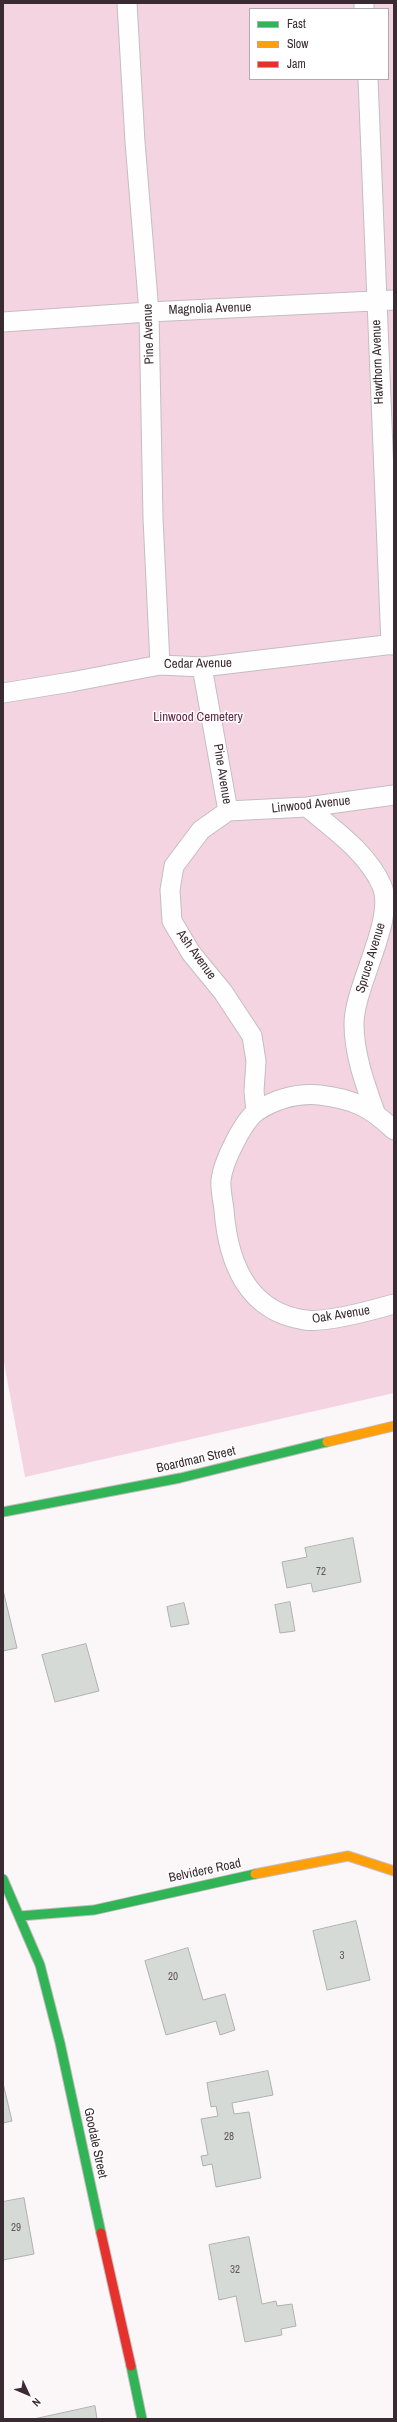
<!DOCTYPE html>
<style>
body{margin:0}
#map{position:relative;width:397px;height:2422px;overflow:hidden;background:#fbf6f8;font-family:"Archivo Narrow",sans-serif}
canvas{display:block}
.frame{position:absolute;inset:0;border:4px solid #392b31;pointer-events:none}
.legend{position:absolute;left:249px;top:8px;width:140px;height:72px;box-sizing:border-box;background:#fff;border:1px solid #b0aaad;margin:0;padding:5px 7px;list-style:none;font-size:12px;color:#392b31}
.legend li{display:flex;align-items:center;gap:8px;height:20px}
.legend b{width:20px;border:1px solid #b0aaad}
.north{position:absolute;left:8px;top:2374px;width:40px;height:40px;-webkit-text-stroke:3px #fff;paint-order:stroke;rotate:134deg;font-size:11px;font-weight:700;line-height:16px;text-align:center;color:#392b31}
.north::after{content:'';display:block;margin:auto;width:14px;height:18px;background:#392b31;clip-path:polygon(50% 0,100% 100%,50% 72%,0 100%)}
</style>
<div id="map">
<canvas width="397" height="2422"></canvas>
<div class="frame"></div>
<ul class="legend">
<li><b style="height:5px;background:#30b455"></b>Fast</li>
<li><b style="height:5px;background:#ff9f0a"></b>Slow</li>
<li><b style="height:5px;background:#e5322d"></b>Jam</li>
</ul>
<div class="north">N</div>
</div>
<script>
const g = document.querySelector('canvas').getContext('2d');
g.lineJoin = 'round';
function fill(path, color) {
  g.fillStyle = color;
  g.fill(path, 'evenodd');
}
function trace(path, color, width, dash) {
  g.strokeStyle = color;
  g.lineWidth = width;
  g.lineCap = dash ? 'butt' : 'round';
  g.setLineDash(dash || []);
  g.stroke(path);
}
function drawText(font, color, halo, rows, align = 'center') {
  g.font = font + ' "Archivo Narrow",sans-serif';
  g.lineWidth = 3;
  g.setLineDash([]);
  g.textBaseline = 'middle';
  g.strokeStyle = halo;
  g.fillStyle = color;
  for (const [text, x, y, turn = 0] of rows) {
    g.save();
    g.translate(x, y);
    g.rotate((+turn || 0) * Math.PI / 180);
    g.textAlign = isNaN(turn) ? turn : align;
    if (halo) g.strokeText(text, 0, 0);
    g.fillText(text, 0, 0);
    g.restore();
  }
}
const green = new Path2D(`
 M3 3H394V1393L25 1477 3 1357ZM250 9H388V79H250Z`);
const building = new Path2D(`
 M353 1538 361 1582 313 1592 311 1583 287 1588 282 1562 307 1557 305 1548Z
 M3 1590 17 1648 3 1651Z
 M290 1602 295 1631 280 1633 275 1605Z
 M184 1603 189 1624 171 1627 167 1607Z
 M86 1644 99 1691 55 1702 42 1655Z
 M356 1921 370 1980 327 1990 313 1931Z
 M188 1948 203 2000 225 1994 235 2030 220 2035 216 2021 166 2035 145 1961Z
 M268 2071 273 2095 232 2103 234 2114 249 2112 261 2178 216 2187 212 2164 203 2166 201 2156 208 2155 201 2119 218 2116 216 2106 211 2107 207 2083Z
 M3 2083 12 2121 3 2123Z
 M24 2198 34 2254 3 2260V2202Z
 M249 2237 262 2304 276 2301 277 2306 292 2304 296 2326 281 2329 282 2335 245 2342 236 2296 219 2300 209 2245Z
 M95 2406 97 2419H34Z`);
const lane = new Path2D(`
 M127 3 135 142 149 312 153 518 160 665
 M364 3V9
 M368 79 391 645
 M3 322 149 312 394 300
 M202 667 228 811
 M3 693 71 682 160 665 202 667 394 644
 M307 807C333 829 368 853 382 886 396 919 354 986 354 1024 354 1054 365 1084 375 1112
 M228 811 201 830 174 866 170 890 172 921 191 953 223 992 252 1036 256 1061 254 1091 256 1112
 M228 811 307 807 394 795
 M394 1130C370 1107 353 1099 320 1095 298 1093 276 1099 257 1111 243 1121 223 1162 221 1180 220 1189 223 1200 224 1210 228 1262 247 1312 305 1320 326 1323 373 1310 394 1304`);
const fast = new Path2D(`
 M3 1512 180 1478 327 1442
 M3 1879 40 1965 60 2043 101 2233
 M20 1916 94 1910 255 1874
 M131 2366 142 2419`);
const slow = new Path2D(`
 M327 1442 394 1426
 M255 1874 348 1856 394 1871`);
const jam = new Path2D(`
 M101 2233 131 2366`);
const numberNames = [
 ["72",321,1572],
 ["3",342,1956],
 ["20",173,1977],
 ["28",229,2137],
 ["29",16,2228],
 ["32",235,2270]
];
const streetNames = [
 ["Magnolia Avenue",210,309,-2],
 ["Pine Avenue",149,334,-92],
 ["Hawthorn Avenue",378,362,-92],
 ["Cedar Avenue",198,664,-1],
 ["Pine Avenue",222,774,81],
 ["Linwood Avenue",311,805,-6],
 ["Ash Avenue",196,955,54],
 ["Spruce Avenue",371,958,-73],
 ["Oak Avenue",341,1315,-9],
 ["Boardman Street",196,1460,-13],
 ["Belvidere Road",205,1871,-12],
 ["Goodale Street",95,2143,78]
];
const parkNames = [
 ["Linwood Cemetery",198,718]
];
fill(green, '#f4d4e1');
fill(building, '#d6dad7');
trace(building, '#aeb2af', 1);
trace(lane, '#c5bdc0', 21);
trace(fast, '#c5bdc0', 11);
trace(slow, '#c5bdc0', 11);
trace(jam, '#c5bdc0', 11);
trace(lane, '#fefefe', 19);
trace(fast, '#30b455', 9);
trace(slow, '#ff9f0a', 9);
trace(jam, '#e5322d', 9);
drawText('11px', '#60575a', null, numberNames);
drawText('13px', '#392b31', '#fff', streetNames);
drawText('13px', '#652444', '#fff', parkNames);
</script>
